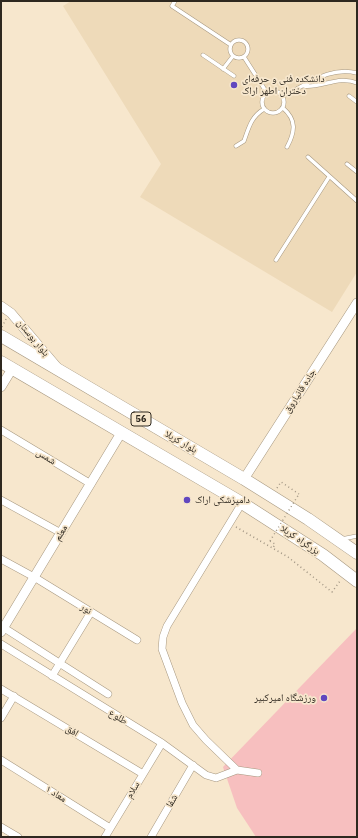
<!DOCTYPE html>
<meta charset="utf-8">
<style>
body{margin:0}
#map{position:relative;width:358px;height:838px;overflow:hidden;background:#f7e7cd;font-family:"IBM Plex Sans",sans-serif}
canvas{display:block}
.frame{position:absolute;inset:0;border:2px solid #2e281f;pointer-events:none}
</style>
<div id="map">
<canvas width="358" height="838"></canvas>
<div class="frame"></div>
</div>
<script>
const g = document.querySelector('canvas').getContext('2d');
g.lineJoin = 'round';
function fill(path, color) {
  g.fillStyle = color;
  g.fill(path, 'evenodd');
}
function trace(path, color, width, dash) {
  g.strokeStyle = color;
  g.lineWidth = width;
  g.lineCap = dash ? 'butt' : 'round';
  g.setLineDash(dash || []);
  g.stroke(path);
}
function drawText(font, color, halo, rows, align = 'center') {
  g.font = font + ' "IBM Plex Sans","Noto Naskh Arabic",sans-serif';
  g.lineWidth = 3.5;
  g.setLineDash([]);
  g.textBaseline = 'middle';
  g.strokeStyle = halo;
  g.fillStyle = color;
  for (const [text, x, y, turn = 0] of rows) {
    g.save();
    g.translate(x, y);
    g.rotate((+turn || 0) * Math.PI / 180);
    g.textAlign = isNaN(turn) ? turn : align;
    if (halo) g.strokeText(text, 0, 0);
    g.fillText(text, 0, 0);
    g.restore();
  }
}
const built = new Path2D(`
 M71 1H357V272L332 312 140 197 161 164 63 6Z`);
const green = new Path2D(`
 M357 628V837H256L237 808 223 767Z`);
const path = new Path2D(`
 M2 327 6 319
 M277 488 281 482 299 494
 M236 527 288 557 332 592 340 581
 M270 541 275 544 273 548`);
const service = new Path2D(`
 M175 1 172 6 231 45
 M230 49a9 9 0 1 1 18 0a9 9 0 1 1-18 0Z
 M203 55 234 76
 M244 57 267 93
 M223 69 233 56
 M304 86C322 88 339 75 357 83
 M262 102a11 11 0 1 1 22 0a11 11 0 1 1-22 0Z
 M283 96C307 85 329 66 357 73
 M349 96 357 102
 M283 108C297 120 295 132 287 147
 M236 146 244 141C249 127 251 117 264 109
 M308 157 357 201
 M347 164 357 172
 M276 260 329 177
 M342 539 357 536`);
const minor = new Path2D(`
 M1 430 91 484
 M1 500 61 533
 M242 503 167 626 163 637 162 649 182 703 193 725 206 740 237 770 258 773
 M1 559 34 577 137 640
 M1 626 108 694
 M1 644 162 743 206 775 216 778 237 770
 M52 676 91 612
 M1 689 143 774
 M1 718 14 696
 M1 760 110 828
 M1 827 18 837
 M105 837 162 743
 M151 837 193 765`);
const tertiary = new Path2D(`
 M1 306 11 313 56 366
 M1 387 12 369
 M244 479 357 303
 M1 632 121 433`);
const trunk = new Path2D(`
 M1 336 244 479 308 519 357 553
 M1 362 242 503 323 555 357 581`);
const pathBridge = new Path2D(`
 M270 541 299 494`);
const markers = [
 [234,85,4,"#6147bf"],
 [187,500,4,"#6147bf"],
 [324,698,4,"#6147bf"]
];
const shields = [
 [141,419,20]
];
const shieldNames = [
 ["56",141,419]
];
const poiNames = [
 ["دانشکده فنی و حرفه‌ای",242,79],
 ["دختران اطهر اراک",242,91],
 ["دامپزشکی اراک",195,500],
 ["ورزشگاه امیرکبیر",316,698,"right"]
];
const streetNames = [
 ["بلوار بوستان",33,338,50],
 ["جاده قانیاروق",300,391,-57],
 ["بلوار کربلا",181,442,30],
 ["شمس",46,457,31],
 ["معلم",61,533,-59],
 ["بزرگراه کربلا",300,540,34],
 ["نور",86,609,31],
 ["طلوع",118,717,32],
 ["افق",72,731,31],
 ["سلام",133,790,-59],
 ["معاد ۱",56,794,32],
 ["شفا",172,801,-59]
];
fill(built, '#eedab9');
fill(green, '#f7bfbf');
trace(service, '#a79880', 4.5);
trace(minor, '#a79880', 8);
trace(tertiary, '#a79880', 10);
trace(trunk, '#a79880', 13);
trace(path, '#a39785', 1.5, [1, 3]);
trace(service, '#fff', 3.5);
trace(minor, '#fff', 7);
trace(tertiary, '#fff', 9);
trace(trunk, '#fff', 12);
trace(pathBridge, '#a39785', 1.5, [1, 3]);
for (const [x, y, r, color] of markers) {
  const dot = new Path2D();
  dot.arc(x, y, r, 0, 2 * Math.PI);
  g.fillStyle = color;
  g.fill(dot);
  trace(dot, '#f7e7cd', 1.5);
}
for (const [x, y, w] of shields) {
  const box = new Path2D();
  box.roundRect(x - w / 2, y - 7, w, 14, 3);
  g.fillStyle = '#f7e7cd';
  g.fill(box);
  trace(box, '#2e281f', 1);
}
drawText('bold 9px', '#2e281f', null, shieldNames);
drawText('10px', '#2e281f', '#f7e7cd', poiNames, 'left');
drawText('10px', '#2e281f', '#f7e7cd', streetNames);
</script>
